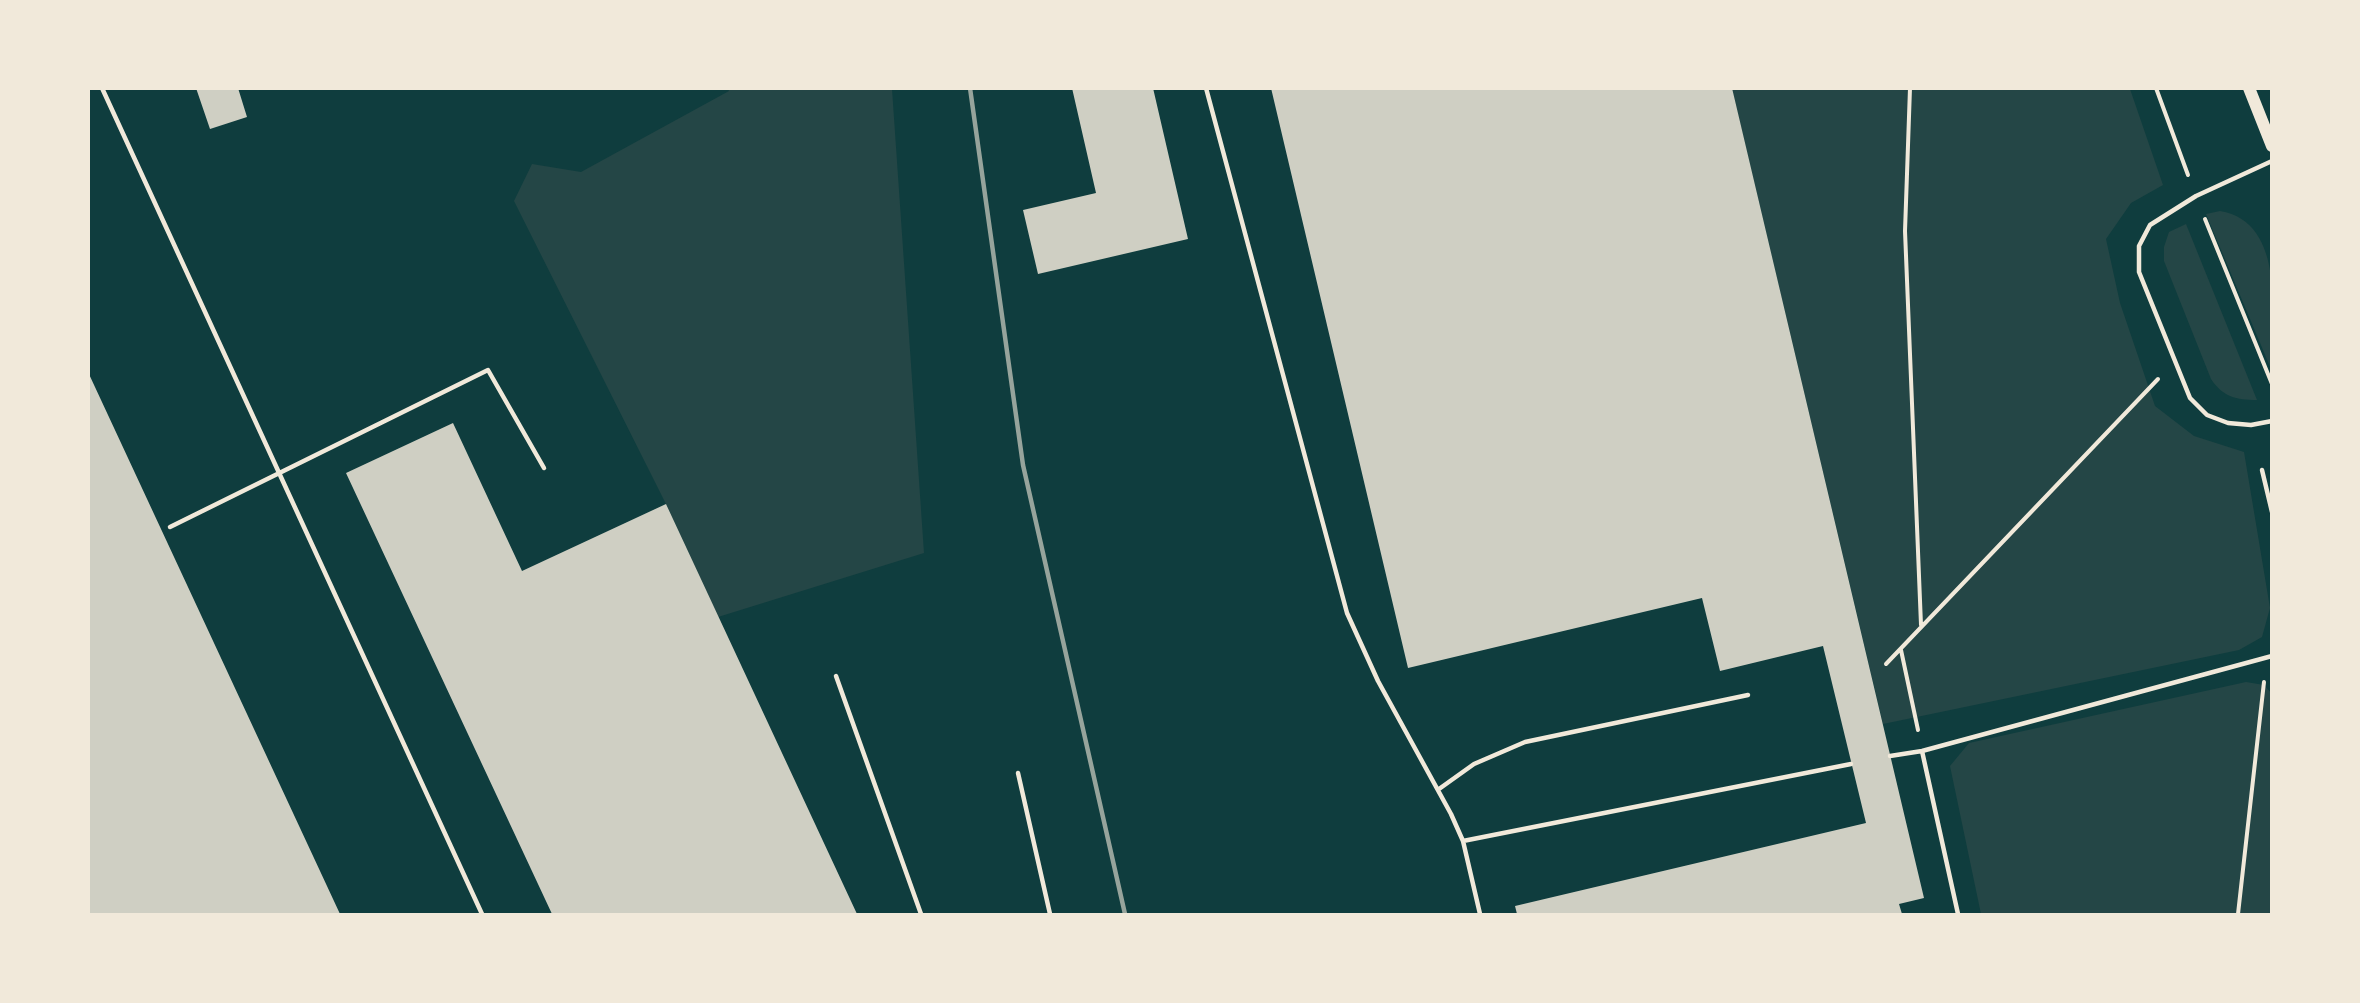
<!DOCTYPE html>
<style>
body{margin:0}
#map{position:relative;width:2360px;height:1003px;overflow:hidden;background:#0f3d3e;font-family:Mulish,sans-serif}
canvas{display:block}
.frame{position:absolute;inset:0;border:90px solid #f1e9da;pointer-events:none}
</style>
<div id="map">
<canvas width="2360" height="1003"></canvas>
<div class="frame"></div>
</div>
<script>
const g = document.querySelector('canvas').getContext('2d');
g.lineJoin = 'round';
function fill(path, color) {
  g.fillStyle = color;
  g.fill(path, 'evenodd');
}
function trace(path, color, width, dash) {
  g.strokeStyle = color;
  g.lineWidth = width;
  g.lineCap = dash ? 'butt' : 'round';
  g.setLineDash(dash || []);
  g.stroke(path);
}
const green = new Path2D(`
 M728 89H892L924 553 718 617 666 504 514 201 532 164 581 172 729 91Z
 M1732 89H2130L2163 185 2131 203 2106 239 2120 303 2155 406 2194 436 2244 452 2270 608 2262 637 2239 650 1883 724Z
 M2220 211C2287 222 2272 320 2271 369L2206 214Z
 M2186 224 2257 400C2236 400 2223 397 2211 379L2164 261V247L2169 232Z
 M2246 682 2264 685 2272 694 2271 914H1981L1950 766 1969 743Z`);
const building = new Path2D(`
 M196 88H238L247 117 210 129Z
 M1072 88H1153L1188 239 1038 274 1023 210 1096 193Z
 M1271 88H1732L1924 898 1899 904 1902 914H1517L1515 906 1866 823 1823 646 1720 671 1702 598 1408 668Z
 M88 372 340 914H88Z
 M453 423 522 571 666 504 857 914H552L346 473Z`);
const path = new Path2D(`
 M1910 88 1905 231 1921 625
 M2156 88 2188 175
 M2205 219 2272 384
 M1901 650 1918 730
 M1886 664 2158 379
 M2238 914 2264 682`);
const service = new Path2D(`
 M102 88 482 914
 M1206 88 1347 613 1378 681 1451 814 1463 841 1480 914
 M2272 161 2196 196 2150 225 2139 246V272L2190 398 2207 415 2228 423 2251 425 2272 421
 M2262 470 2272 512
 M170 527 488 370 544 468
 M836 676 921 914
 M1922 751 1958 914
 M1890 756 1922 751 2272 656
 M1018 773 1050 914
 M1439 789 1474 764 1525 742 1748 695
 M1463 841 1851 764`);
const secondary = new Path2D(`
 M2249 88 2272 146`);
const rail = new Path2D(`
 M970 88 1023 465 1125 914`);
fill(green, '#244646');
fill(building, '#cfcfc3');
trace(path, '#f1e9da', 4);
trace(service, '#f1e9da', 4.5);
trace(secondary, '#f1e9da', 12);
trace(rail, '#97a49c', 4.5);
</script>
